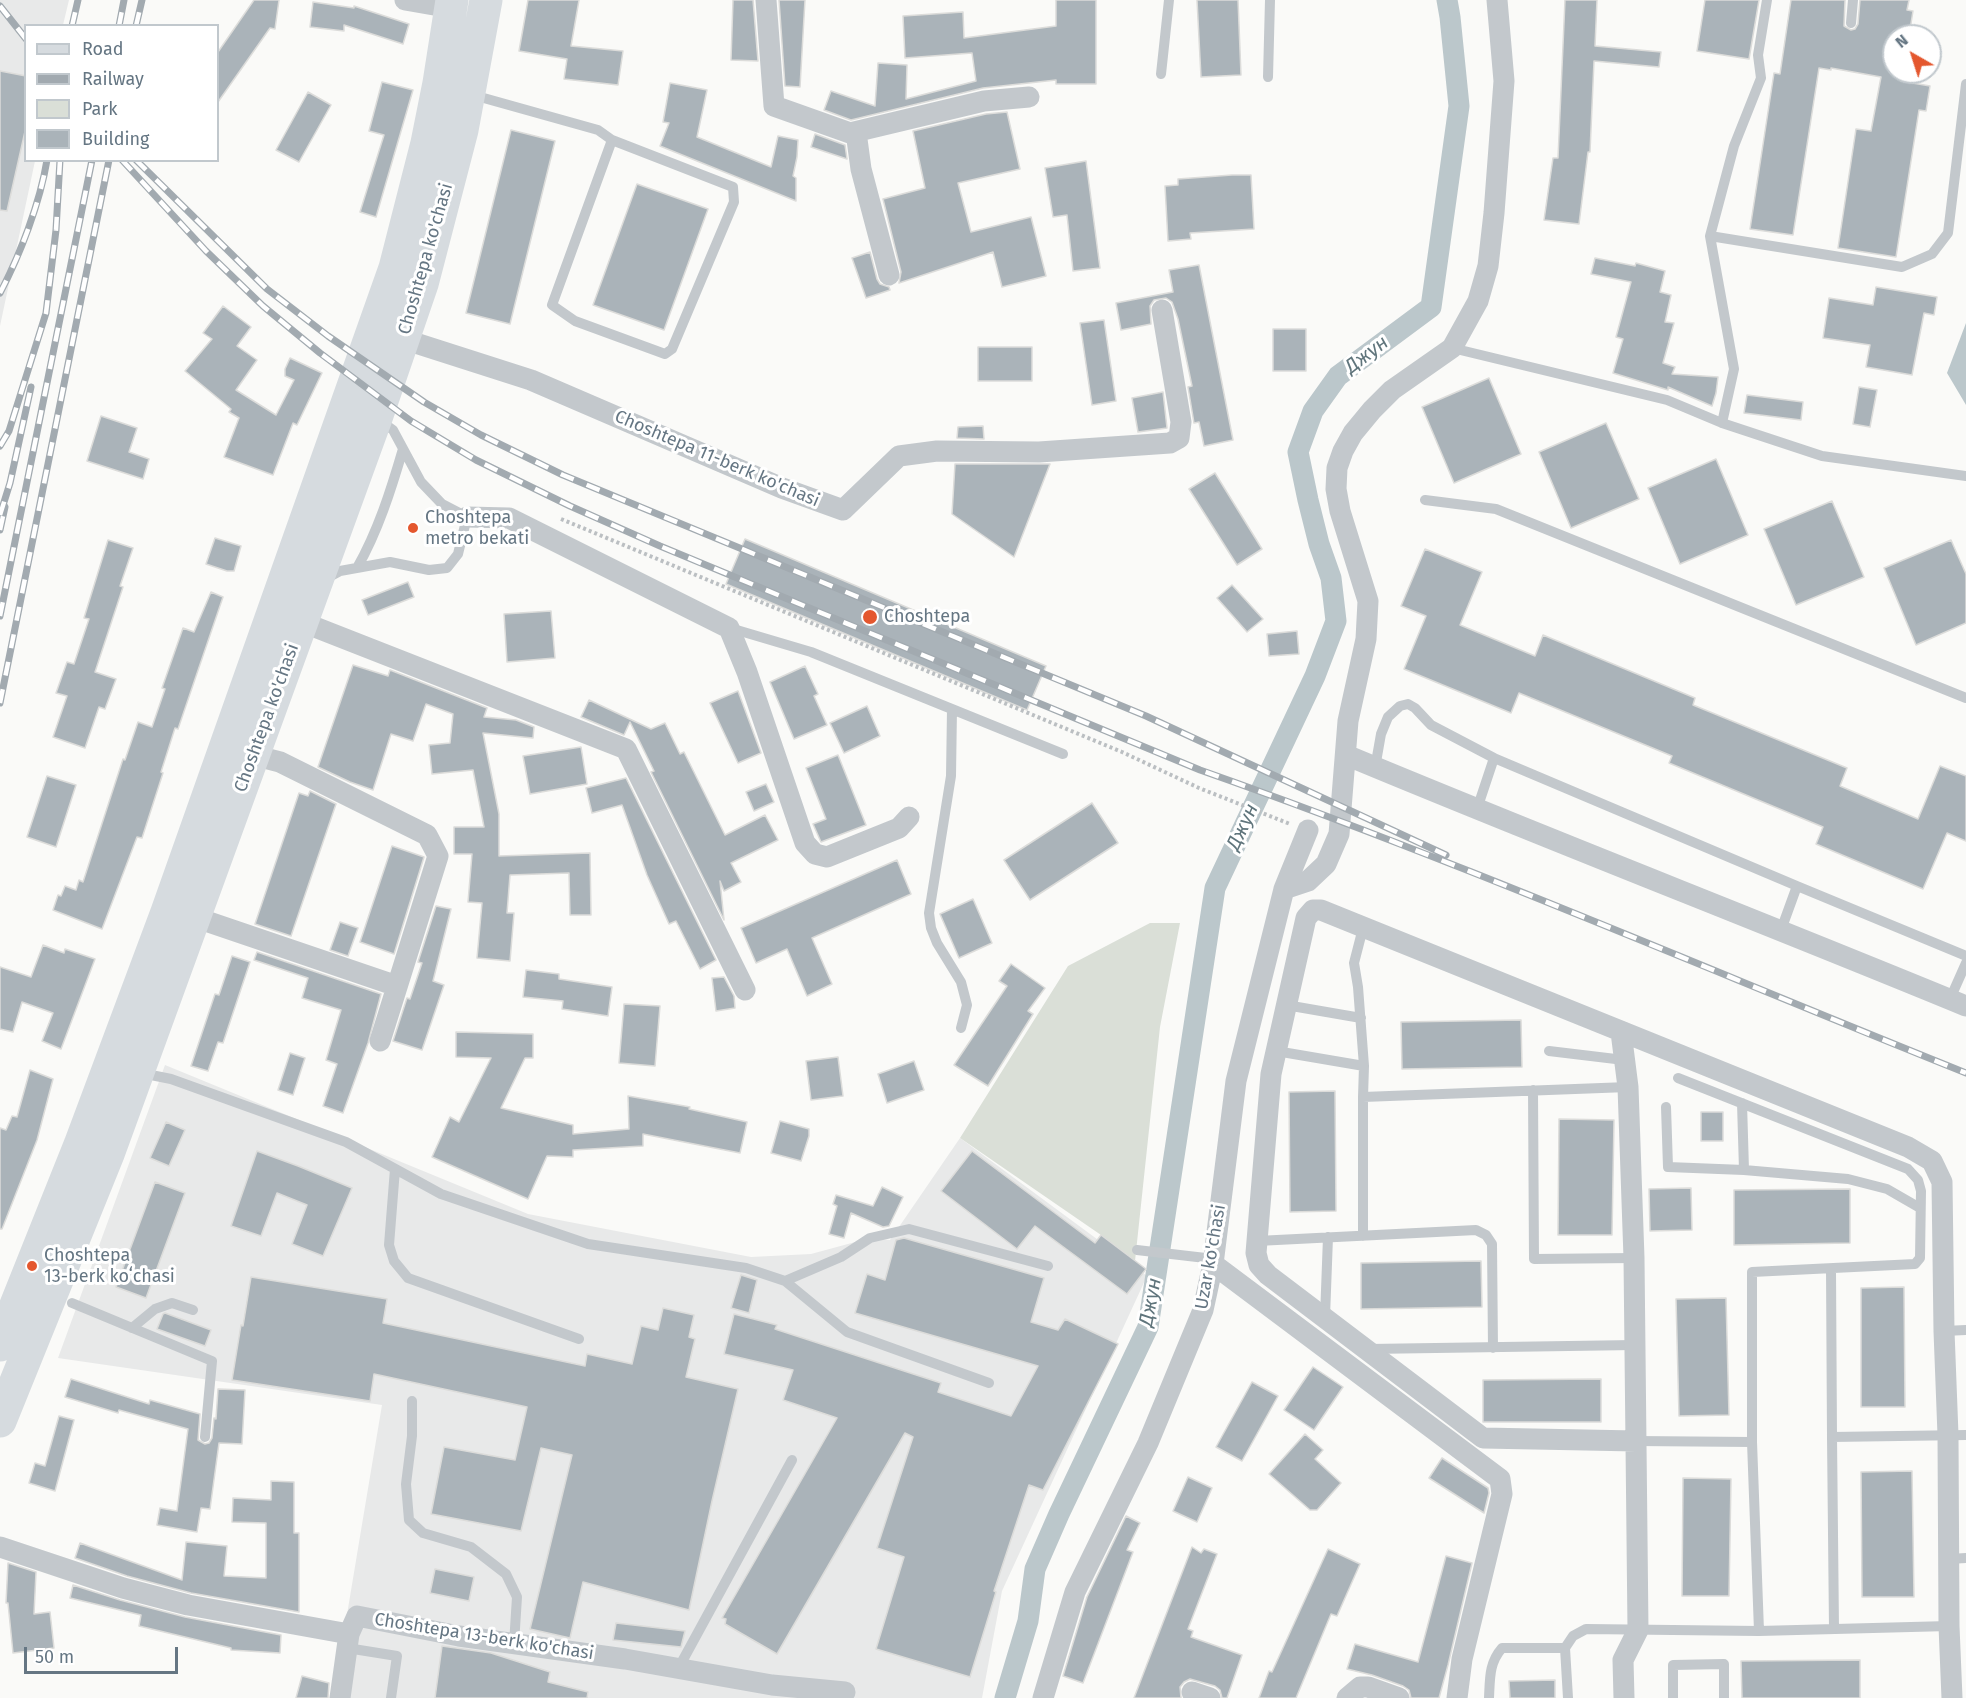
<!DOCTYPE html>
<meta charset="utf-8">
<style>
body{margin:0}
#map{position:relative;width:1966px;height:1698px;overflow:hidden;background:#fafaf8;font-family:"Fira Sans",sans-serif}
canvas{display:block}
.legend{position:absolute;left:24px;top:24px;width:195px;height:138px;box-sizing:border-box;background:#fff;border:2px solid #c1c8cd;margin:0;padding:8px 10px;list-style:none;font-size:18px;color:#657683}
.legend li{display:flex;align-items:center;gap:12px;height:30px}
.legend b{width:30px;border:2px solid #c1c8cd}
.north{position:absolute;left:1882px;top:24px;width:60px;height:60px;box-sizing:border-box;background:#fff;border:2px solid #c1c8cd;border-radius:50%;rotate:321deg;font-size:16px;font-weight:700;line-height:24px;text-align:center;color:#657683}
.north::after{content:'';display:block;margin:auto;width:21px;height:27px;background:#e4572e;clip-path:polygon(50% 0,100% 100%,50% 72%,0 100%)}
.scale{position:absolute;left:24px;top:1647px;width:154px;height:27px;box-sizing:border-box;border:3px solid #657683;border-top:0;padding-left:8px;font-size:18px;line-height:21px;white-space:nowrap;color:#657683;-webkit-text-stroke:4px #fff;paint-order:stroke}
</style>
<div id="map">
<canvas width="1966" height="1698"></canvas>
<ul class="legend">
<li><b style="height:8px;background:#d6dbdf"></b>Road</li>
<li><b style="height:8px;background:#a2aab0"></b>Railway</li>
<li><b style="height:16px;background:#dadfd7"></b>Park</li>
<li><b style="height:16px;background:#aab3b9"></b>Building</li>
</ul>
<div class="north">N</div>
<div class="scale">50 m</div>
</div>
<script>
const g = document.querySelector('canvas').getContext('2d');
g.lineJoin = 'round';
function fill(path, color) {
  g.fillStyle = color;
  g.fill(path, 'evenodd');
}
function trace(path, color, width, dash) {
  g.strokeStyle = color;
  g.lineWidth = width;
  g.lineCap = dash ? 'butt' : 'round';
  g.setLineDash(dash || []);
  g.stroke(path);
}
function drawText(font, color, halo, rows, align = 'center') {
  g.font = font + ' "Fira Sans",sans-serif';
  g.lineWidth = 6;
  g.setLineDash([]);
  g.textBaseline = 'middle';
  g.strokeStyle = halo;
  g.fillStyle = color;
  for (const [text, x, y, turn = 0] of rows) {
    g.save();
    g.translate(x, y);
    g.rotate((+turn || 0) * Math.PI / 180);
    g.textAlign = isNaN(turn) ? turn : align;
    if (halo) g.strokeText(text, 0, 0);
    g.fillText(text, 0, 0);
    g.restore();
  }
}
const built = new Path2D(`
 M0 0H69L63 25 26 26V160L35 161 0 326Z
 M165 1065 528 1214 751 1257 811 1254 870 1238 890 1240 960 1138 1147 1276 1002 1591 982 1698H333L382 1405 58 1358Z`);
const green = new Path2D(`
 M1150 923H1180L1160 1027 1135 1261 1101 1235 960 1138 1068 966Z`);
const water = new Path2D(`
 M1966 323V405L1947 373Z`);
const canal = new Path2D(`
 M1005 1698 1028 1621 1035 1569 1059 1514 1148 1327 1215 888 1315 676 1336 621 1331 578 1319 544 1308 500 1298 452 1313 411 1338 376 1431 307 1459 106 1450 17 1447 0`);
const building = new Path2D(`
 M254 0H279L275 29 270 28 218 102V52Z
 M528 0H579L571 46 623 51 618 85 564 79 567 59 519 51Z
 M733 0H753L758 61 731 60Z
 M779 0H805L800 87 785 86Z
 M1056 0H1096V84H1056V80L983 88 851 120 824 110 831 91 875 106 878 63 907 65 906 99 976 81 972 53 905 58 903 16 963 12 964 38 1056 26Z
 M1197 0H1238L1241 75 1201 77Z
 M1565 0H1597L1595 46 1661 52 1659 67 1594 61 1590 152H1588L1579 224 1544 220 1553 158H1558Z
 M1705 0H1759L1749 59 1697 51Z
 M1791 0H1845L1844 26 1851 30 1855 29 1858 24 1860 0H1909L1907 10 1913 11 1909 36H1894V72H1902L1901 81 1930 86 1926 111 1919 110 1896 257 1838 248 1856 129 1871 131 1881 77 1831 68V70L1819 68 1793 235 1750 229 1774 73 1780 74Z
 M313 2 354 8V6L409 24 403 44 344 25V31L310 27Z
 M0 71 26 76V127L7 211 0 210Z
 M382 82 413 90 376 217 360 212 384 135 369 131Z
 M670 83 707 90 697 137 771 167 778 136 798 140 797 157 793 176 796 178V201L660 146 669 123 663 122Z
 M308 92 331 105 299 162 276 150Z
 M1007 112 1020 169 958 183 971 232 1031 217 1046 276 1002 287 993 252 899 283 901 272 883 199 925 188 913 131 986 114Z
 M511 130 555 141 510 324 466 313Z
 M815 134 845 145 847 159 811 147Z
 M1086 161 1100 268 1073 271 1067 215 1053 217 1045 168Z
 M1232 175H1251L1254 229 1190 233 1191 239 1168 241 1165 186 1178 185V179Z
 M637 184 708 209 664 330 593 305Z
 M870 252 877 279 880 284 889 287 890 290 866 298 852 258Z
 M1595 258 1635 266 1636 263 1665 271 1660 292 1671 295 1665 322 1674 323 1663 363 1675 367 1672 374 1718 377 1716 393 1712 406 1668 387V390L1613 373 1623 339 1616 337 1631 282 1591 274Z
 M1199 265 1233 440 1204 446 1199 422 1194 423 1188 387 1192 386 1178 319 1172 302 1166 298 1154 300 1150 306 1151 324 1121 330 1116 303 1173 292 1169 270Z
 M1876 287 1937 297 1934 315 1924 313 1912 375 1866 367 1870 345 1823 338 1829 298 1873 305Z
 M223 306 251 327 237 346 257 360 236 390 276 415 294 380 285 376V369L290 358 322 373 297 425 293 423 273 475 224 457 239 418 229 412 231 409 185 371 212 339 203 333Z
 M1104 320 1116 401 1092 405 1080 323Z
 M1273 329H1306V371H1273Z
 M978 347H1032V381H978Z
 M1489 378 1521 454 1454 483 1422 407Z
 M1859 387 1877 390 1870 427 1853 424Z
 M1163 392 1167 428 1138 432 1132 398Z
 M1747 395 1803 402 1801 420 1744 413Z
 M101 416 137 428 129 452 149 459 143 479 87 461Z
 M1606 423 1639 499 1571 528 1539 452Z
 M983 426 984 439 957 438 958 427Z
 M1716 459 1748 535 1680 564 1648 488Z
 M955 464H1050L1014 557 952 514Z
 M1215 473 1262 549 1237 565 1189 489Z
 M1832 501 1864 577 1796 605 1764 529Z
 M215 538 241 546 234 571H227L206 564Z
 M745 539 1046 666 1027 710 726 584Z
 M108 540 133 548 120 586 123 587 95 672 116 679 105 709 99 707 85 748 53 737 67 696 56 693 67 662 74 664 89 619 84 618Z
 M1951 540 1966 574V623L1916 645 1884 568Z
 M1425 549 1482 572 1460 625 1535 656 1543 635 1695 698 1693 705 1847 768 1840 786 1918 819 1940 766 1966 776V841L1947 833 1923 889 1816 844 1823 827 1669 763 1672 756 1519 693 1511 713 1404 669 1426 616 1401 606Z
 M408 582 414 597 368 615 362 600Z
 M1232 585 1263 619 1247 632 1217 598Z
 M211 592 223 597 178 729 175 728 161 772 163 773 142 838 137 837 102 929 53 910 58 895 61 896 65 886 76 890 79 880 83 882 123 759 125 760 138 722 152 727 165 689 162 688 183 628 194 632Z
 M551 611 555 658 507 662 504 614Z
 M1297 631 1299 654 1269 656 1267 634Z
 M353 665 388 676 390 670 487 708 484 717 516 720 534 727 533 738 483 733 499 814V856L590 853 591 915H570L569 873 510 875 507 913H514L510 961 477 958 482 903 468 902 472 854H454V827H484L473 770 432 774 429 745 450 743 453 714 426 704 413 741 391 734 373 790 350 782 318 767Z
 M805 666 818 694 814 696 827 725 794 739 770 682Z
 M738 691 761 753 738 763 710 703Z
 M589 700 651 729 665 723 680 754 684 752 725 835 765 815 778 840 731 863 741 882 724 891 720 881 724 920 651 772 654 771 630 722 624 735 581 717Z
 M867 706 880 736 844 753 830 723Z
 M581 747 587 784 530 794 523 756Z
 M838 755 866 825 821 842 813 824 826 819 806 768Z
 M47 776 76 785 56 847 27 837Z
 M626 778 716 960 700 969 676 921 669 924 647 875 622 805 592 813 586 788Z
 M766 784 774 802 754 811 746 792Z
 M310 791 336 804 291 936 255 924 299 793 308 796Z
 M1092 803 1118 843 1030 900 1004 860Z
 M392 846 424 857 394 954 360 942Z
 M897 860 911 894 812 938 832 984 807 996 787 949 756 963 741 928Z
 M973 899 992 943 959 958 940 914Z
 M436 906 451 909 433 981 444 985 422 1050 393 1041 407 998 410 999 422 963 418 962Z
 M340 922 358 928 348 956 330 950Z
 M43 945 64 953 65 949 95 959 61 1049 42 1041 53 1013 22 1002 13 1032 0 1029V967L31 977Z
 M257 952 381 994 368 1043 343 1113 323 1106 337 1064 326 1060 341 1010 302 998 308 978 254 960Z
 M232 956 250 962 223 1043 218 1042 208 1071 191 1066 215 994 219 995Z
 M1011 964 1045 988 1028 1011 1033 1014 988 1086 954 1065 1007 986 999 981Z
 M526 970 559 974V979L612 987 608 1016 562 1009 563 1001 523 997Z
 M724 977 734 996 735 1008 716 1011 712 978Z
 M624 1004 660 1006 655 1066 619 1063Z
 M1521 1020 1522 1067 1402 1069 1401 1022Z
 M456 1032 533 1034V1058H525L501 1108 573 1125V1134L629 1129 628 1096 690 1107 689 1109 747 1122 740 1153 643 1134V1146L573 1150V1157L547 1156 528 1199 432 1157 450 1117 459 1122 491 1058 456 1057Z
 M290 1053 305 1058 293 1095 278 1090Z
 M838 1057 843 1096 811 1100 806 1061Z
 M914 1061 924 1090 887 1103 878 1074Z
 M30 1070 53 1079 37 1140 2 1229H0V1128L6 1130 12 1116 17 1117Z
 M1335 1091 1336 1211 1290 1212 1289 1092Z
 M1701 1112H1723V1141H1701Z
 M1559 1119 1614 1120 1612 1235H1558Z
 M780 1121 809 1129V1136L801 1161 771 1153Z
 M166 1122 185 1130 169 1166 150 1158Z
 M257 1151 298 1166 352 1188 323 1256 292 1244 307 1205 277 1193 261 1236 231 1226Z
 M972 1151 1095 1243 1101 1235 1146 1269 1127 1294 1035 1226 1017 1249 941 1191Z
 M155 1182 185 1193 146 1298 116 1287Z
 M882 1187 903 1197 889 1226 883 1227 851 1213 844 1238 829 1234 837 1206 833 1204 836 1195 873 1206Z
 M1691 1188 1692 1230 1650 1231 1649 1189Z
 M1850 1189V1243L1734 1245V1190Z
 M904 1238 1044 1278 1031 1322 1058 1330 1065 1319 1118 1344 1043 1490 1029 1485 994 1591 996 1592 970 1677 876 1649 904 1557 877 1548 913 1437 905 1433 777 1654 725 1624 726 1619 722 1618 837 1418 783 1400 793 1370 724 1354 734 1314 777 1325 775 1329 941 1383 938 1392 1011 1416 1038 1366 855 1313 867 1274 885 1280 896 1240Z
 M1481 1261 1482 1307 1361 1309V1263Z
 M741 1275 757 1280 749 1313 731 1308Z
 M251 1277 387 1299 383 1323 585 1366 587 1354 632 1364 641 1326 658 1330 663 1308 694 1315 689 1337 695 1339 686 1377 738 1389 712 1501 689 1610 583 1582 570 1638 530 1629 572 1455 541 1448 521 1531 431 1514 444 1447 515 1460 527 1407 374 1374 370 1401 232 1380 241 1325 243 1326Z
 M1904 1287 1905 1407H1861V1288Z
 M1726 1298 1729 1415 1679 1416 1676 1299Z
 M165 1313 211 1330 205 1346 157 1329 163 1314Z
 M1313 1367 1343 1387 1314 1430 1284 1410Z
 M71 1379 149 1404 150 1400 200 1414 198 1440 205 1444 209 1443 212 1438 214 1418 216 1419 218 1389 245 1390 242 1444 219 1443 210 1509 201 1508 197 1532 157 1525 160 1508 177 1511 188 1429 119 1410 118 1413 65 1397Z
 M1601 1379V1422H1483V1380Z
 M1252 1382 1278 1396 1242 1461 1216 1447Z
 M59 1416 74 1420 55 1491 29 1483 35 1463 45 1466Z
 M1305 1434 1323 1450 1315 1459 1341 1483 1317 1510H1310L1269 1474Z
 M1442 1458 1488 1488 1489 1493 1484 1513 1429 1478Z
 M1912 1471 1914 1597H1862L1861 1472Z
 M1188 1477 1212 1488 1197 1522 1173 1511Z
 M1683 1478 1731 1479 1729 1596H1682Z
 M271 1481 294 1482V1533H299V1612L191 1593 127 1576 75 1558 80 1543 182 1580 186 1542 227 1546 224 1576 266 1578V1523L232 1522 233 1498 271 1500Z
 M1126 1516 1140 1523 1127 1550 1133 1552 1083 1683 1063 1676 1087 1597Z
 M1192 1547 1201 1553 1204 1549 1217 1554 1188 1629 1193 1631 1191 1637 1242 1655 1227 1698H1222L1220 1690 1215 1686 1190 1679 1184 1682 1180 1687 1181 1698H1134Z
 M1328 1549 1360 1564 1337 1616 1331 1614 1296 1698H1259L1269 1671 1272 1672Z
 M1446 1556 1472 1563 1448 1665 1439 1698H1411L1409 1690 1403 1686 1372 1675 1347 1669 1355 1644 1418 1662Z
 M8 1563 36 1572 34 1614 50 1612 54 1648 13 1653 8 1603H6Z
 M435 1569 474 1577 469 1601 430 1593Z
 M73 1585 120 1600 185 1617 281 1635 280 1653 231 1650V1648L139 1626 141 1615 70 1598Z
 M616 1623 685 1631 681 1647 613 1640Z
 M442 1646 491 1653 550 1672 548 1682 588 1692 587 1698H435Z
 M1860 1660V1698H1742L1741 1661Z
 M302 1676 329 1683 328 1698H296Z
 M1555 1680V1698H1510L1509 1681Z`);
const path = new Path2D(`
 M561 519 1122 752 1199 788 1290 824`);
const service = new Path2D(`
 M1851 23 1853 0
 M1161 74 1169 0
 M1268 77 1270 0
 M473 95 598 130 612 140 552 305 575 321 665 354 672 349 734 202 733 187 612 140
 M1710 236 1902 267 1932 254 1948 233 1966 84
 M1452 348 1667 400 1722 423 1822 456 1966 476
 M1722 423 1734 369 1710 236 1734 146 1761 78 1758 55 1767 0
 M1425 500 1496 509 1966 698
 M357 568C378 531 391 490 403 449
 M325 579 340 571 390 562 429 570 447 568 458 554 467 517 442 504 421 482 393 430 379 420
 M730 628 811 652 1063 754
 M952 709 951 776 929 913 931 928 937 943 961 982 967 1005 961 1028
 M1494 758 1797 886 1781 930
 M1375 768 1381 734 1388 717 1400 706 1408 704 1415 708 1431 725 1494 758 1477 809
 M1797 886 1966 956
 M1950 999 1966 963
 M1286 1005 1361 1018
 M1276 1051 1364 1066
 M1549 1051 1624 1060
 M141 1073 171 1079 346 1142 441 1194 588 1244 746 1268 785 1281 847 1332 989 1383
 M1678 1078 1908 1169 1918 1180 1921 1191 1920 1258 1915 1264 1752 1272V1442
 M1533 1090 1534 1259 1634 1258
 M1363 1097 1364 1066 1358 987 1354 963 1363 928
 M1742 1103 1744 1170 1848 1179 1887 1189 1920 1208
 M1666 1107 1668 1167 1744 1170
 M395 1169 389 1245 394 1261 408 1278 579 1339
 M1363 1236V1097L1628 1087
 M1257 1241 1476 1230 1486 1235 1492 1244 1493 1348
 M1137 1250 1214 1259
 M1831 1269 1832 1437 1966 1435
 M785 1281 841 1257 870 1238 909 1229 1048 1266
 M72 1303 212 1361 205 1437
 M1325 1317 1328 1237
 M132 1328 155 1309 172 1303 193 1310
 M1944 1331 1966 1330
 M1369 1349 1635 1345
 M412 1401V1436L406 1484 409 1520 423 1533 471 1547 506 1574 517 1597 514 1644
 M1832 1437 1834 1629
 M1636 1441 1752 1442 1759 1631
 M1949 1559 1966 1558
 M347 1648 397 1656 391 1698
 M1565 1648 1568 1698
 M678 1669 792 1460
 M1489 1698C1490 1678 1489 1663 1502 1648H1565L1573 1636 1586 1629 1759 1631 1949 1626
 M1673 1698V1665L1724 1664V1698`);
const minor = new Path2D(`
 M405 0 451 8
 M766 0 774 106 850 133 984 101 1029 97
 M856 132 861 169 889 275
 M403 339 531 380 782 488 843 510 899 456 937 451 1039 452 1170 443 1179 438 1181 422 1162 310
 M467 517 509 518 729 628 747 672 805 843 815 854 827 857 899 828 909 817
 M302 622 626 749 745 990
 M253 755 280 762 427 835 438 856 380 1041
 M1346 755C1552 841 1760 921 1966 1006
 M1284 889 1308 881 1326 864 1339 834 1348 721 1366 639 1368 601 1340 511 1336 489 1337 468 1343 451 1353 433 1372 410 1392 390 1452 348 1478 301 1488 266 1494 213 1504 81 1497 0
 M194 917 397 986
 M1621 1032 1628 1087 1634 1258 1638 1630 1623 1660 1624 1698
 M1213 1264 1500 1479 1502 1494 1462 1659 1457 1698
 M1636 1441 1483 1438 1268 1275 1259 1265 1256 1253 1271 1074 1306 918 1313 910H1321L1908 1147 1932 1161 1942 1182 1944 1331 1948 1435 1949 1626 1952 1698
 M0 1547 123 1588 188 1605 349 1634 357 1616 459 1636 625 1659 772 1685 845 1692
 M1192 1692 1210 1698
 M340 1698 349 1634
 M1043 1698 1075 1592 1148 1443 1203 1310 1213 1264 1236 1081 1284 889 1308 830
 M1347 1698 1360 1687H1368L1399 1698`);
const primary = new Path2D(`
 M0 1345 80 1145 167 912 395 268 427 143 439 83 452 0
 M0 1421 108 1154 376 418 422 284 462 130 486 0`);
const rail = new Path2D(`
 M0 6 26 39
 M72 26 78 0
 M119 26 124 0
 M136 26 142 0
 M122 160 206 251 263 306 320 353 411 421 476 460 570 506 660 546 1200 770C1459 861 1711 971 1966 1073
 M136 160 267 289 328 336 424 402 481 435 563 475 1146 716 1446 855
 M0 293C20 255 40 203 47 160
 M0 446 9 431 46 313 56 230 60 160
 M0 515 10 483 31 387
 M0 530 5 507
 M0 616 92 160
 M0 703 109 160`);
const markers = [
 [413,528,6,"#e4572e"],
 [870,617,8,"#e4572e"],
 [32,1266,6,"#e4572e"]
];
const streetNames = [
 ["Choshtepa ko'chasi",426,259,-74],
 ["Choshtepa 11-berk ko'chasi",717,459,23],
 ["Choshtepa ko'chasi",267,718,-70],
 ["Uzar ko'chasi",1211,1257,-80],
 ["Choshtepa 13-berk ko'chasi",484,1637,9]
];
const poiNames = [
 ["Choshtepa",425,518],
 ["metro bekati",425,539],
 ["Choshtepa",884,617],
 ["Choshtepa",44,1256],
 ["13-berk koʻchasi",44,1277]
];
const waterNames = [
 ["Джун",1367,355,-37],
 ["Джун",1243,827,-65],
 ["Джун",1151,1302,-79]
];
fill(built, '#e8e9e9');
fill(green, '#dadfd7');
fill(water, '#bbc7cb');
trace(canal, '#bbc7cb', 21);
fill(building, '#aab3b9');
trace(building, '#dcdcda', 1.5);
trace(path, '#bbbfc2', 4, [3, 3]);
trace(service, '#c3c8cc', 10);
trace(minor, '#c3c8cc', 21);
trace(primary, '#d6dbdf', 33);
trace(rail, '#a2aab0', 7);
trace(rail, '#fff', 4.5, [14]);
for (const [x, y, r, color] of markers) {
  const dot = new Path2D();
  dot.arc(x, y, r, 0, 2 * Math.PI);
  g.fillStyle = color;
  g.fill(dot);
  trace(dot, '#fff', 2);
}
drawText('18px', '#657683', '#fff', streetNames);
drawText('18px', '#657683', '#fff', poiNames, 'left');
drawText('italic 20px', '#60757c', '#fff', waterNames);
</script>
